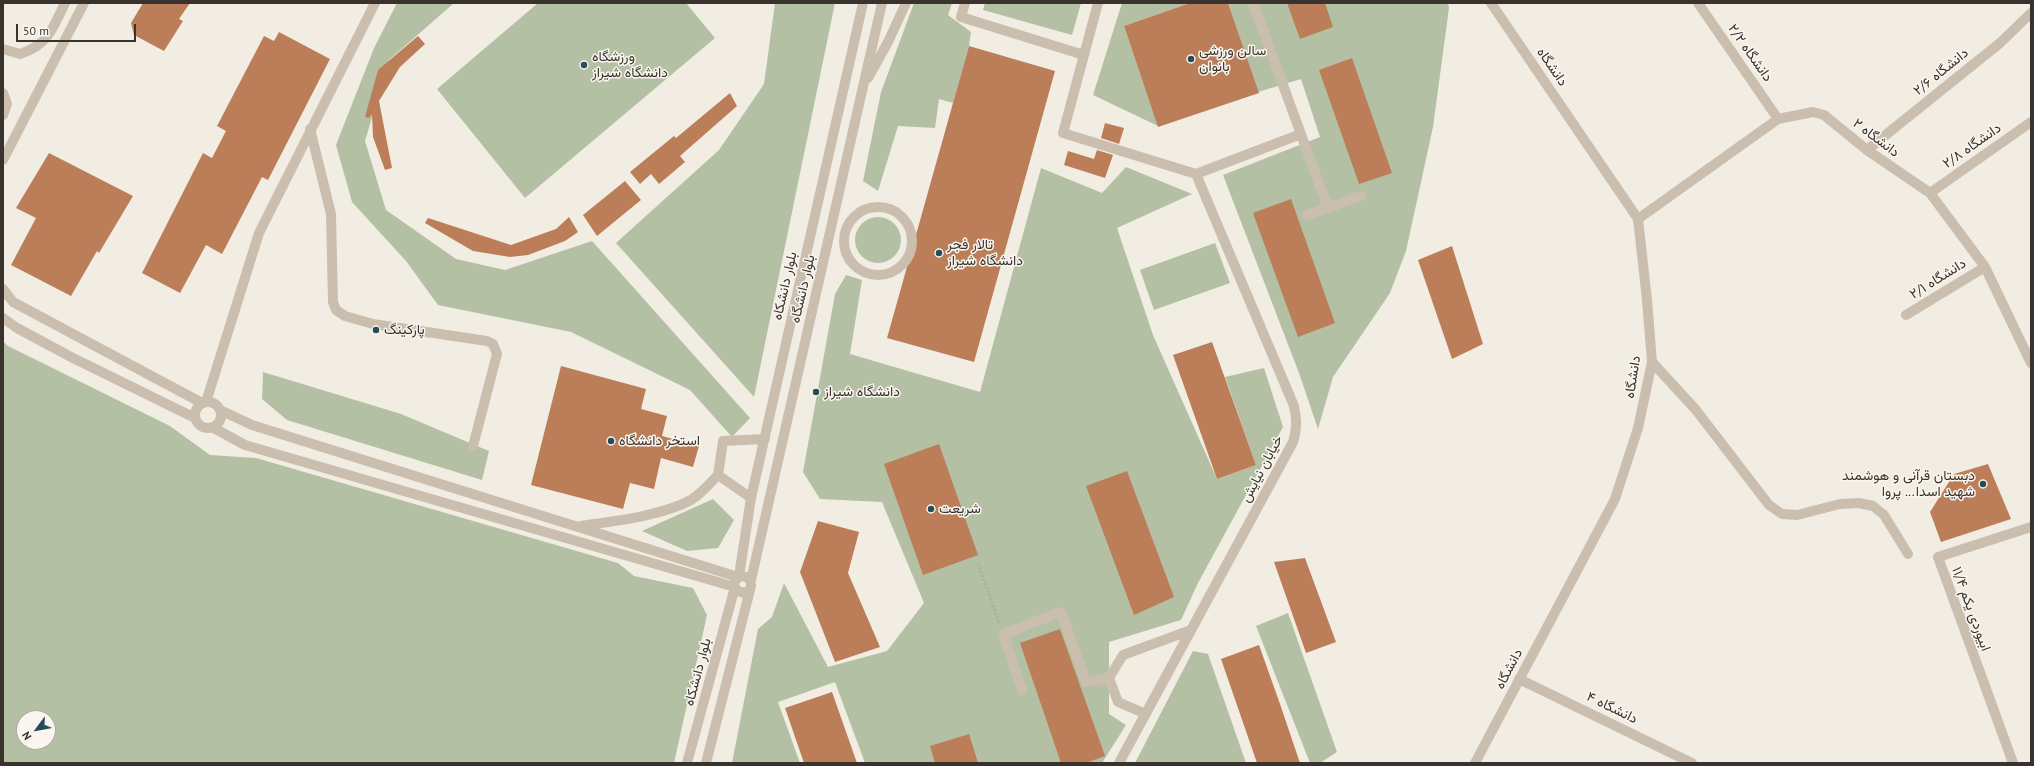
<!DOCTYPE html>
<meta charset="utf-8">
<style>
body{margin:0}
#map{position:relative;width:2034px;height:766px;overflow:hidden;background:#f2ede3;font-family:"PT Sans",sans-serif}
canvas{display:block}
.frame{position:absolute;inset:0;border:4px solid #39322d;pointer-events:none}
.north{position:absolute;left:16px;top:710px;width:40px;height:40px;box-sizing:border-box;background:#faf6ef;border:1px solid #ada8a1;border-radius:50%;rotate:238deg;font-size:11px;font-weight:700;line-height:16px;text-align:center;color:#39322d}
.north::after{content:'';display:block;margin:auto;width:14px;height:18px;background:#264d57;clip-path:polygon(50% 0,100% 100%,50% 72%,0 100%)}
.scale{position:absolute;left:16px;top:24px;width:120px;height:18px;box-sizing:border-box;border:2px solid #39322d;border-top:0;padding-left:5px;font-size:12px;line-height:14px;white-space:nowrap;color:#39322d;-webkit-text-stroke:3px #faf6ef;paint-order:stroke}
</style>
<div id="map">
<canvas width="2034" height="766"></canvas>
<div class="frame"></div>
<div class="north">N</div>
<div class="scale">50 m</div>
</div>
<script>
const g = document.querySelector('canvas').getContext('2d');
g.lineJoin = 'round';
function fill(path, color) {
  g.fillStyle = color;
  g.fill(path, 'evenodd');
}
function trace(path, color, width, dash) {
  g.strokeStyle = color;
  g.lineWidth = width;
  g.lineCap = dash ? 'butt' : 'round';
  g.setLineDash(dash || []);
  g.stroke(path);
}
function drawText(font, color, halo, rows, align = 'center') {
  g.font = font + ' "PT Sans",Vazirmatn,sans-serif';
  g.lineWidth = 3;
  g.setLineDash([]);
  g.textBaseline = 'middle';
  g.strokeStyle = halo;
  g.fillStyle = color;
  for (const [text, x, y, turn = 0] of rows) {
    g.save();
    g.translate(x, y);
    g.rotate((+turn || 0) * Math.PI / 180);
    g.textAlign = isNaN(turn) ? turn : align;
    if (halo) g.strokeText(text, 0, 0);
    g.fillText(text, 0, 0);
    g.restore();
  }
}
const green = new Path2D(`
 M397 3H454L389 60 365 141 386 210 456 259 505 270 592 241 750 418 732 437 690 390 571 332 438 305 406 261 352 202 336 145 374 48Z
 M538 3H686L715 38 525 198 437 89Z
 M775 3H835L754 397 616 243 719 150 764 84Z
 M914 3H952L948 15 971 32 969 46 953 103 939 99 935 128 898 126 878 191 863 181 881 92Z
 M985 3H1081L1072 35 983 10Z
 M1122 3H1190L1124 26 1158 126 1093 95Z
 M1228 3H1448L1449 8 1433 127 1406 251 1390 293 1333 377 1318 429 1299 373 1223 175 1320 137 1301 79 1258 92Z
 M1126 167 1192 194 1117 228 1153 335 1217 479 1256 465 1225 377 1264 368 1283 427 1198 583 1181 620 1109 642V714L1126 725 1102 763H865L835 682 778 702 800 763H732L758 629 772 617 784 583 828 667 887 651 924 603 882 502 820 499 803 472 835 294 846 275 862 280 850 354 980 392 1041 168 1102 193Z
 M855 240a23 23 0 1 1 46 0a23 23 0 1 1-46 0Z
 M1215 243 1230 283 1154 310 1140 270Z
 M3 341 8 346 170 426 210 455 256 458 618 563 634 576 693 588 707 615 674 763H3ZM24 718H48V742H24Z
 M263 372 401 414 489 451 482 480 287 420 262 399Z
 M713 499 734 520 718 548 687 551 642 531Z
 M1288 613 1337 752 1320 763H1310L1256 626Z
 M1193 651 1208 654 1246 763H1135Z`);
const building = new Path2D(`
 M143 3H190L179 19 183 21 164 51 134 35 131 23Z
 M1190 3H1228L1259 93 1158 127 1124 26Z
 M1287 3H1325L1333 27 1300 39Z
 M279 32 330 59 268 180 262 177 222 254 206 245 180 293 142 273 203 153 212 158 226 131 217 126 264 36 274 41Z
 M418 36 425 44 400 67 379 101 392 168 385 170 373 137 372 114 369 118 365 117 378 70Z
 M969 46 1055 71 974 362 887 338Z
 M1352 58 1392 173 1359 184 1319 70Z
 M730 93 737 106 680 156 685 162 659 184 651 174 640 184 630 172 674 136 676 138Z
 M1105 123 1124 128 1119 144 1101 138Z
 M1097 150 1113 155 1105 178 1064 165 1068 151 1094 159Z
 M49 153 133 196 99 253 97 251 71 296 11 265 36 218 16 208Z
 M625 181 641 200 597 236 583 215Z
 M1291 199 1335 323 1298 337 1253 213Z
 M569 217 578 232 565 241 528 255 510 257 473 251 425 223 428 218 511 245 556 229Z
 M1452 246 1483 344 1452 359 1418 260Z
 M1212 342 1256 465 1217 479 1173 355Z
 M561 366 646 389 641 409 667 416 662 436 699 446 693 467 661 458 654 489 630 483 623 509 531 485Z
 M939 444 978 555 923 575 884 464Z
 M1988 464 2011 519 1941 542 1930 512 1954 474Z
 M1127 471 1174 597 1134 615 1086 486Z
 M818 521 859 532 848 573 880 647 835 662 800 572Z
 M1305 558 1336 642 1306 653 1274 562Z
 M1060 629 1105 756 1086 763H1061L1020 643Z
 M1259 645 1280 704 1300 763H1257L1221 659Z
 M832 692 857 763H804L785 708Z
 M969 734 978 763H935L930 746Z`);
const path = new Path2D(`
 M978 564 999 622`);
const minor = new Path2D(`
 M965 3 961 17 1084 55
 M1098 3 1063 133 1196 174 1301 134
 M1253 3 1328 208
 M1698 3 1778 119
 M3 49 20 54C48 45 53 28 65 3
 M868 78 888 42 906 3
 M3 93 7 104 3 115
 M310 129 331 214 333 302 336 310 345 316 373 324 487 341 493 344 497 354 473 446
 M1867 150 2000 43 2031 13
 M3 160 84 3
 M1930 193 2031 122
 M844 241a34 34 0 1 1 68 0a34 34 0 1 1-68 0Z
 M1307 215 1361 196
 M1638 219 1778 119 1813 112 1824 115 1867 150 1930 193 1985 267 2031 363
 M3 289 13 302 202 403
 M1906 315 1985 267
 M3 318 17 328 71 357 195 418
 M1652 362 1696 410 1769 505 1782 514 1797 515 1840 504 1859 503 1873 506 1884 515 1908 554
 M206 402 259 233 375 3
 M195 415a13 13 0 1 1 26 0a13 13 0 1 1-26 0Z
 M220 410 252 425 738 577
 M212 427 245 445 735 587
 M751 498 718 475 723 441 765 439
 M581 526C614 521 661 516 691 500 701 494 710 483 718 475
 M739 576 751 498 863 3
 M751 580 882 3
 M1519 679 1692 763
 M1022 690 1003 634 1061 612 1086 682 1109 678
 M1146 714 1118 702 1109 678 1123 655 1191 630
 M687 763 735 587
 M706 763 751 586C751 574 738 573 734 584L736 590 744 593 749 591
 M1119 763 1293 442C1297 429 1297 420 1294 406L1196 174
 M1475 763 1615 499 1638 428 1652 362 1647 300 1638 219 1491 3
 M2013 763 1938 557 2031 527`);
const markers = [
 [1191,59,4,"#264d57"],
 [584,65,4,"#264d57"],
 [939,253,4,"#264d57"],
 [376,330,4,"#264d57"],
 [816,392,4,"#264d57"],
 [611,441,4,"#264d57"],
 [1983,484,4,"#264d57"],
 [931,509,4,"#264d57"]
];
const poiNames = [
 ["سالن ورزشی",1199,51],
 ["بانوان",1199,67],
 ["ورزشگاه",592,57],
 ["دانشگاه شیراز",592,73],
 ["تالار فجر",947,245],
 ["دانشگاه شیراز",947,261],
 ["پارکینگ",384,330],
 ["دانشگاه شیراز",824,392],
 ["استخر دانشگاه",619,441],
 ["دبستان قرآنی و هوشمند",1975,476,"right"],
 ["شهید اسدا... پروا",1975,492,"right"],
 ["شریعت",939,509]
];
const streetNames = [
 ["۲/۲ دانشگاه",1750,53,55],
 ["دانشگاه",1552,67,56],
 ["۲/۶ دانشگاه",1941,72,-39],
 ["۲ دانشگاه",1876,138,37],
 ["۲/۸ دانشگاه",1972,146,-35],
 ["۲/۱ دانشگاه",1938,279,-32],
 ["بلوار دانشکاه",785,286,-77],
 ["بلوار دانشگاه",803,289,-77],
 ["دانشگاه",1633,377,-81],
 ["خیابان نیایش",1262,469,-62],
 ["۱۱/۴ ابیوردی یکم",1971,609,70],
 ["دانشگاه",1509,669,-62],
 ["بلوار دانشکاه",698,672,-75],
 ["۴ دانشگاه",1612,708,26]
];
fill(green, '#b3c0a4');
fill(building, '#bb7e58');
trace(path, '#b5aa9a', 2.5, [2, 2]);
trace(minor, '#cabfaf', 10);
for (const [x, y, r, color] of markers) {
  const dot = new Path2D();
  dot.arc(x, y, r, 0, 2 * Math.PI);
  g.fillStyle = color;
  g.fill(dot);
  trace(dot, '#faf6ef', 1.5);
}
drawText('14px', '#39322d', '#faf6ef', poiNames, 'left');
drawText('14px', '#39322d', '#faf6ef', streetNames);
</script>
